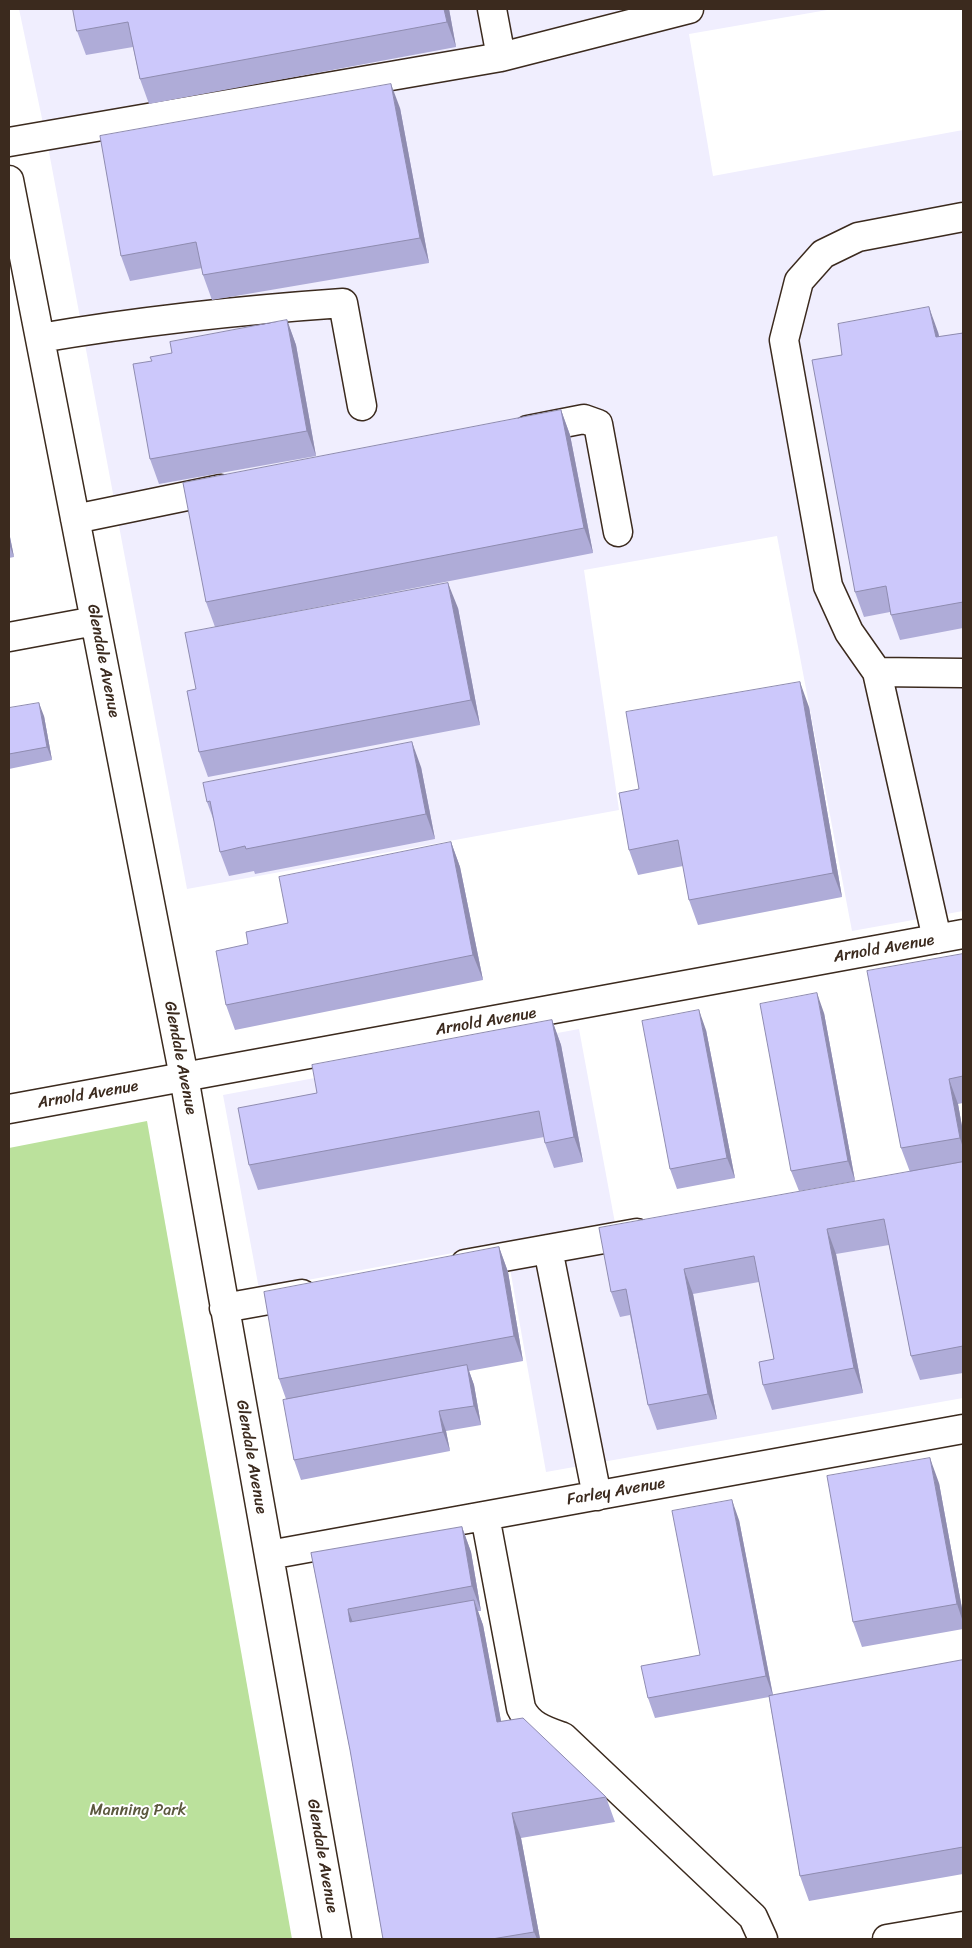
<!DOCTYPE html>
<style>
body{margin:0}
#map{position:relative;width:972px;height:1948px;overflow:hidden;background:#fff;font-family:Sriracha,sans-serif}
canvas{display:block}
.frame{position:absolute;inset:0;border:10px solid #3b2a1e;pointer-events:none}
</style>
<div id="map">
<canvas width="972" height="1948"></canvas>
<div class="frame"></div>
</div>
<script>
const g = document.querySelector('canvas').getContext('2d');
g.lineJoin = 'round';
function fill(path, color) {
  g.fillStyle = color;
  g.fill(path, 'evenodd');
}
function trace(path, color, width, dash) {
  g.strokeStyle = color;
  g.lineWidth = width;
  g.lineCap = dash ? 'butt' : 'round';
  g.setLineDash(dash || []);
  g.stroke(path);
}
function drawText(font, color, halo, rows, align = 'center') {
  g.font = font + ' Sriracha,sans-serif';
  g.lineWidth = 4;
  g.setLineDash([]);
  g.textBaseline = 'middle';
  g.strokeStyle = halo;
  g.fillStyle = color;
  for (const [text, x, y, turn = 0] of rows) {
    g.save();
    g.translate(x, y);
    g.rotate((+turn || 0) * Math.PI / 180);
    g.textAlign = isNaN(turn) ? turn : align;
    if (halo) g.strokeText(text, 0, 0);
    g.fillText(text, 0, 0);
    g.restore();
  }
}
const built = new Path2D(`
 M19 9H833L689 34 713 176 963 130V911L852 931 777 536 584 570 619 810 187 889 49 152Z
 M579 1029 615 1223 259 1289 223 1095Z
 M963 1182V1398L546 1472 509 1263Z`);
const green = new Path2D(`
 M147 1121 292 1939H9V1148Z`);
const minor = new Path2D(`
 M501 57 689 9
 M9 142 501 57 492 9
 M9 180 184 1077 337 1939
 M40 338C140 321 242 310 343 303L362 406
 M528 430 584 419 598 424 618 532
 M75 519 221 489
 M9 637 95 621
 M877 672 963 673
 M937 939 877 672 849 632 828 586 784 340 799 281 823 254 858 237 963 217
 M9 1109 963 934
 M548 1249 597 1496
 M465 1264 637 1233
 M224 1308 302 1294
 M485 1516 521 1708C529 1726 546 1731 563 1737L753 1917 763 1939
 M269 1555 963 1429
 M887 1939 963 1926`);
const wall = new Path2D(`
 M73 9H449L456 47 149 104 140 79 133 47 86 55 77 31Z
 M400 108 429 263 212 300 203 275 202 268 130 281 121 256Z
 M287 320 296 345 316 456 159 484 150 459 152 361 172 353Z
 M938 332 939 337 963 333V628L900 640 890 612 864 617 855 592 842 355Z
 M561 410 570 435 593 553 215 627 206 602Z
 M9 532 14 557 9 558Z
 M458 608 480 725 208 777 199 752 196 689Z
 M809 707 842 897 698 925 689 900 683 866 638 875 629 850 639 789Z
 M9 708 44 716 52 760 9 769Z
 M421 767 435 839 255 874 254 871 229 876 220 852 215 824 207 802Z
 M451 842 460 867 483 980 235 1030 226 1005 248 944 288 923Z
 M963 954V1103L958 1104 963 1132V1373L920 1380 911 1356 889 1245 836 1254 863 1393 772 1410 763 1385 774 1359 759 1282 693 1294 717 1419 657 1430 648 1405 630 1315 620 1317 611 1292 910 1172 901 1148Z
 M824 1013 855 1181 799 1191 791 1171Z
 M552 1020 561 1045 583 1162 554 1168 545 1143 544 1137 258 1190 249 1165 317 1093Z
 M706 1030 735 1178 677 1189 670 1169Z
 M499 1247 508 1272 523 1361 469 1371 474 1385 481 1425 446 1431 450 1451 301 1480 294 1460 286 1399 279 1379Z
 M939 1483 963 1614V1629L862 1647 853 1622Z
 M739 1520 773 1695 963 1660V1874L809 1901 800 1876 769 1697 655 1718 648 1698 700 1655Z
 M462 1527 471 1552 481 1611H478L483 1625 501 1722 606 1797 615 1822 521 1838 540 1939H383L350 1750 311 1553Z`);
const shadedWall = new Path2D(`
 M444 9H449L456 47 447 22Z
 M391 84 400 108 429 263 420 238Z
 M929 307 938 332 945 362 936 337Z
 M287 320 296 345 316 456 307 431Z
 M561 410 570 435 593 553 584 528Z
 M9 532 14 557 9 544Z
 M448 583 458 608 480 725 471 700Z
 M800 682 809 707 842 897 833 873Z
 M39 703 44 716 52 760 47 747Z
 M412 742 421 767 435 839 426 814Z
 M451 842 460 867 483 980 473 955Z
 M817 993 824 1013 855 1181 848 1161Z
 M699 1010 706 1030 735 1178 727 1158Z
 M552 1020 561 1045 583 1162 574 1137Z
 M949 1079 958 1104 963 1132V1148L960 1138Z
 M827 1229 836 1254 863 1393 854 1368Z
 M499 1247 508 1272 523 1361 514 1336Z
 M684 1269 693 1294 717 1419 708 1394Z
 M467 1365 474 1385 481 1425 474 1406Z
 M439 1411 446 1431 450 1451 443 1432Z
 M930 1458 939 1483 963 1614V1622L957 1604Z
 M732 1500 739 1520 773 1696 766 1676Z
 M462 1527 471 1552 481 1611 472 1586Z
 M474 1600 483 1625 506 1747 497 1722Z
 M348 1609 357 1634 350 1622Z
 M512 1813 521 1838 540 1939H537L534 1932Z`);
const building = new Path2D(`
 M73 9H444L447 22 140 79 128 22 77 31Z
 M391 84 420 238 203 275 196 242 121 256 100 136Z
 M929 307 936 337 963 333V602L891 615 886 586 855 592 812 360 842 355 838 324Z
 M287 320 307 431 150 459 133 364 152 361 150 357 172 353 170 342Z
 M561 410 584 528 206 602 183 483Z
 M448 583 471 700 199 752 187 691 196 689 185 633Z
 M800 682 833 873 689 900 678 840 629 850 619 793 639 789 626 712Z
 M39 703 47 747 9 754V708Z
 M412 742 426 814 246 849 245 846 220 852 210 801 207 802 203 783Z
 M451 842 473 955 226 1005 216 951 248 944 246 932 288 923 279 877Z
 M963 954V1076L949 1079 960 1138 901 1148 867 971Z
 M817 993 848 1161 791 1171 760 1004Z
 M699 1010 727 1158 670 1169 642 1021Z
 M552 1020 574 1137 545 1143 539 1111 249 1165 238 1108 317 1093 312 1065Z
 M963 1162V1346L911 1356 884 1219 827 1229 854 1368 763 1385 759 1362 774 1359 754 1256 684 1269 708 1394 648 1405 626 1289 611 1292 599 1228Z
 M499 1247 514 1336 279 1379 264 1292Z
 M467 1365 474 1406 439 1411 443 1432 294 1460 283 1400Z
 M930 1458 957 1604 853 1622 827 1476Z
 M732 1500 766 1676 648 1698 641 1666 700 1655 672 1511Z
 M462 1527 472 1586 348 1609 350 1622 474 1600 497 1722 523 1718 606 1797 512 1813 534 1932 492 1939H383L350 1750 311 1553Z
 M963 1660V1847L800 1876 769 1696Z`);
const streetNames = [
 ["Glendale Avenue",103,661,79],
 ["Arnold Avenue",884,949,-10],
 ["Arnold Avenue",486,1022,-10],
 ["Glendale Avenue",180,1058,79],
 ["Arnold Avenue",88,1095,-10],
 ["Glendale Avenue",251,1457,80],
 ["Farley Avenue",616,1492,-10],
 ["Glendale Avenue",322,1856,80]
];
const parkNames = [
 ["Manning Park",138,1811]
];
fill(built, '#f0eefe');
fill(green, '#bbe19c');
trace(minor, '#3b2a1e', 31);
trace(minor, '#fff', 28);
fill(wall, '#afacd8');
fill(shadedWall, '#8f8cb0');
fill(building, '#ccc8fb');
trace(building, '#8f8cb0', 1);
drawText('16px', '#3b2a1e', '#fff', streetNames);
drawText('16px', '#5b583e', '#fff', parkNames);
</script>
